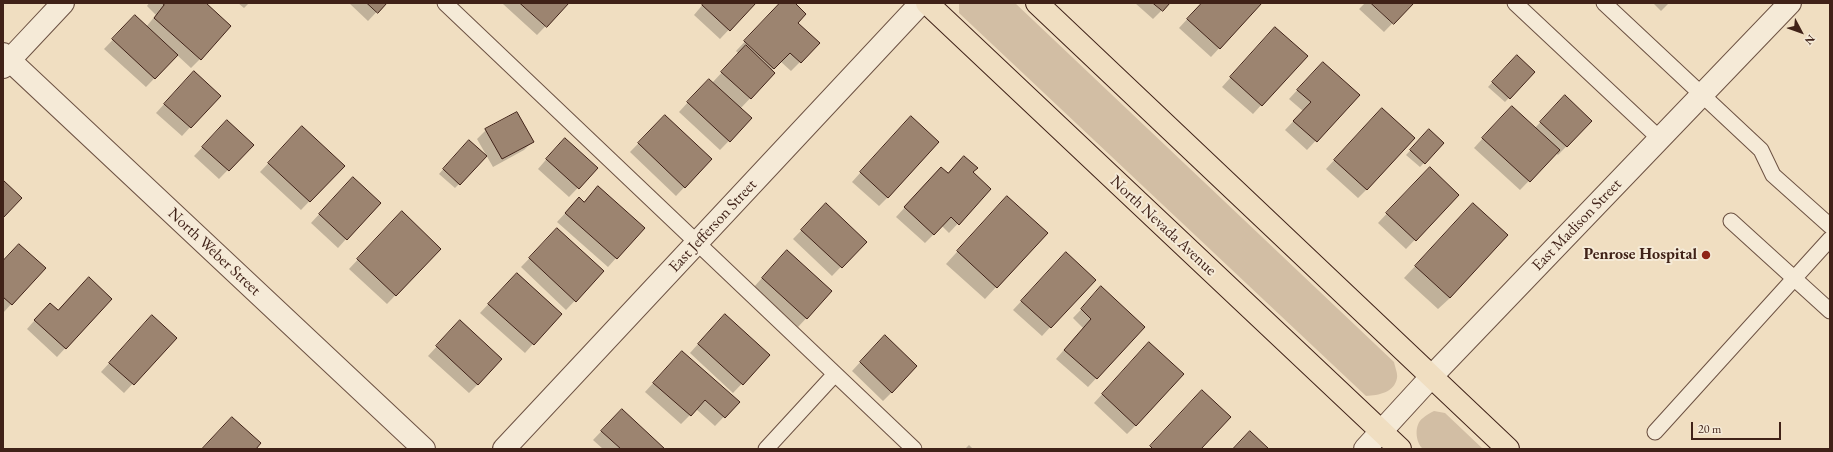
<!DOCTYPE html>
<style>
body{margin:0}
#map{position:relative;width:1833px;height:452px;overflow:hidden;background:#f0dec1;font-family:"EB Garamond",serif}
canvas{display:block}
.frame{position:absolute;inset:0;border:4px solid #402218;pointer-events:none}
.north{position:absolute;left:1781px;top:12px;width:40px;height:40px;-webkit-text-stroke:3px #f5ead7;paint-order:stroke;rotate:131deg;font-size:11px;font-weight:700;line-height:16px;text-align:center;color:#402218}
.north::after{content:'';display:block;margin:auto;width:14px;height:18px;background:#402218;clip-path:polygon(50% 0,100% 100%,50% 72%,0 100%)}
.scale{position:absolute;left:1691px;top:422px;width:90px;height:18px;box-sizing:border-box;border:2px solid #402218;border-top:0;padding-left:5px;font-size:12px;line-height:14px;white-space:nowrap;color:#402218;-webkit-text-stroke:3px #f5ead7;paint-order:stroke}
</style>
<div id="map">
<canvas width="1833" height="452"></canvas>
<div class="frame"></div>
<div class="north">N</div>
<div class="scale">20 m</div>
</div>
<script>
const g = document.querySelector('canvas').getContext('2d');
g.lineJoin = 'round';
function fill(path, color) {
  g.fillStyle = color;
  g.fill(path, 'evenodd');
}
function trace(path, color, width, dash) {
  g.strokeStyle = color;
  g.lineWidth = width;
  g.lineCap = dash ? 'butt' : 'round';
  g.setLineDash(dash || []);
  g.stroke(path);
}
function drawText(font, color, halo, rows, align = 'center') {
  g.font = font + ' "EB Garamond",serif';
  g.lineWidth = 4;
  g.setLineDash([]);
  g.textBaseline = 'middle';
  g.strokeStyle = halo;
  g.fillStyle = color;
  for (const [text, x, y, turn = 0] of rows) {
    g.save();
    g.translate(x, y);
    g.rotate((+turn || 0) * Math.PI / 180);
    g.textAlign = isNaN(turn) ? turn : align;
    if (halo) g.strokeText(text, 0, 0);
    g.fillText(text, 0, 0);
    g.restore();
  }
}
const green = new Path2D(`
 M959 3H1015L1394 362C1395 367 1398 374 1397 378 1394 393 1379 395 1366 396L959 13Z
 M1434 411 1445 413 1483 449H1423C1415 442 1414 424 1423 418 1426 415 1430 413 1434 411Z`);
const shadow = new Path2D(`
 M149 3H204L200 59 191 68 177 55 146 87 104 49 127 25 146 27 156 15 147 6Z
 M238 3H249L244 8Z
 M349 3H385L368 21Z
 M504 3H568L537 35 503 4Z
 M704 3H754L720 39 694 15Z
 M781 3H793L797 23 819 43 791 71 780 61 771 71 774 73 740 109 751 118 720 150 679 112 700 89 712 83 739 54 736 51Z
 M1135 3H1169L1153 19Z
 M1202 3H1261L1211 57 1179 28Z
 M1365 3H1412L1384 32 1359 9Z
 M1653 3H1669L1661 11Z
 M1267 37 1306 56 1253 114 1222 87Z
 M1517 56 1534 72 1505 102 1488 87Z
 M1314 72 1358 95 1307 150 1285 130 1303 111 1289 99Z
 M185 81 219 96 182 136 156 113Z
 M1556 106 1591 121 1558 155 1556 153 1520 190 1474 148 1503 116 1535 128Z
 M665 116 711 159 676 196 630 152Z
 M1373 118 1367 189 1358 198 1326 169Z
 M902 126 888 197 879 206 852 182Z
 M219 130 252 145 219 179 194 156Z
 M486 130 532 142 524 150 493 167 477 139Z
 M1425 135 1424 163 1420 167 1406 155Z
 M294 136 343 166 301 210 260 172Z
 M464 146 459 184 455 188 439 174Z
 M556 148 597 168 569 197 538 169Z
 M964 157 972 172 990 189 949 233 942 226 925 243 896 217 941 168 947 174Z
 M1421 177 1458 195 1406 249 1378 223Z
 M344 187 346 239 338 248 311 223Z
 M579 198 584 203 643 228 608 267 557 222Z
 M996 209 1046 233 985 299 946 264Z
 M817 214 865 242 832 276 793 239Z
 M1462 216 1450 298 1438 309 1404 278Z
 M393 222 440 249 387 304 349 269Z
 M549 238 603 271 566 310 521 267Z
 M778 260 831 292 798 327 754 287Z
 M3 262 44 268 3 313Z
 M1057 263 1094 280 1042 336 1013 310Z
 M508 283 533 344 525 353 480 313Z
 M1093 297 1144 327 1088 387 1056 359 1083 328 1073 318Z
 M111 299 57 357 27 329 41 313 58 311Z
 M716 324 769 355 733 393 690 353Z
 M144 325 176 338 124 393 101 372Z
 M452 330 478 384 469 393 428 356Z
 M876 345 892 392 883 401 852 371Z
 M1141 352 1136 425 1127 434 1094 403Z
 M673 361 738 402 715 426 696 409 681 424 645 392Z
 M613 419 664 449H603L593 440Z
 M969 445 973 449H965Z`);
const building = new Path2D(`
 M162 3H206L231 26 201 60 154 18 164 5Z
 M367 3H387L378 13Z
 M520 3H569L547 27Z
 M704 3H756L730 31 702 5Z
 M780 3H795L806 14 798 23 820 43 801 63 790 53 774 69 744 41Z
 M1153 3H1170L1163 11Z
 M1202 3H1262L1220 49 1187 19Z
 M1371 3H1414L1394 24Z
 M135 15 178 55 155 79 112 39Z
 M1275 27 1308 56 1262 106 1230 77Z
 M746 45 775 73 751 99 721 72Z
 M1517 55 1535 72 1510 99 1492 82Z
 M1323 62 1360 95 1317 142 1293 121 1311 102 1297 90Z
 M194 71 221 96 191 128 164 104Z
 M709 79 752 118 730 142 687 102Z
 M1565 95 1592 121 1567 147 1540 122Z
 M1512 106 1560 150 1530 182 1482 138Z
 M1382 108 1415 138 1367 190 1334 160Z
 M517 112 534 142 502 159 485 129Z
 M665 115 712 159 685 188 638 143Z
 M911 116 939 142 888 198 860 172Z
 M227 120 254 145 229 171 202 147Z
 M302 126 345 166 310 202 268 163Z
 M1429 129 1444 143 1425 164 1410 150Z
 M565 138 598 168 579 189 546 159Z
 M469 140 487 156 460 185 443 169Z
 M964 156 978 168 973 172 991 189 959 225 951 217 934 235 904 207 941 167 948 173Z
 M1430 167 1459 195 1416 241 1386 213Z
 M353 177 381 203 347 240 319 214Z
 M3 180 22 198 3 218Z
 M598 186 645 228 617 259 565 213 579 197 584 202Z
 M1007 196 1048 233 997 288 957 251Z
 M826 203 867 242 842 268 801 230Z
 M1473 203 1508 235 1450 298 1415 266Z
 M402 211 441 249 396 296 357 259Z
 M557 228 604 271 576 302 529 258Z
 M19 244 46 268 12 305 3 297V261Z
 M787 250 832 291 807 319 762 278Z
 M1066 252 1096 280 1051 328 1021 301Z
 M517 273 562 314 534 345 488 304Z
 M89 277 112 299 66 349 34 320 50 303 58 310Z
 M1101 286 1145 327 1097 379 1064 350 1091 319 1081 309Z
 M725 314 770 355 743 385 698 344Z
 M152 315 177 338 134 385 109 363Z
 M460 320 502 359 478 385 436 346Z
 M885 335 917 366 892 393 860 362Z
 M1149 342 1184 374 1136 426 1102 394Z
 M682 351 740 402 725 418 705 400 691 416 653 383Z
 M1202 390 1231 417 1201 449H1153L1150 446Z
 M622 409 665 449H621L601 431Z
 M232 417 261 443 256 449H202Z
 M1250 431 1269 449H1233Z`);
const service = new Path2D(`
 M445 3 914 449
 M1515 3 1659 138
 M1604 3 1761 150 1773 175 1830 226
 M1731 221 1830 311
 M1655 432 1830 239
 M766 449 835 374`);
const minor = new Path2D(`
 M3 67 63 3
 M504 449 921 3
 M1365 449 1431 377 1790 3`);
const tertiary = new Path2D(`
 M3 54 424 449`);
const primary = new Path2D(`
 M927 3 1400 449
 M1037 3 1508 449`);
const markers = [
 [1706,255,5,"#8f2418"]
];
const streetNames = [
 ["East Madison Street",1577,225,-46],
 ["East Jefferson Street",713,226,-47],
 ["North Nevada Avenue",1163,226,43],
 ["North Weber Street",214,252,43]
];
const poiNames = [
 ["Penrose Hospital",1697,255]
];
fill(green, '#d2bea4');
fill(shadow, '#0003');
fill(building, '#9c8470');
trace(building, '#402218', 1);
trace(service, '#6c5142', 17);
trace(minor, '#6c5142', 24);
trace(tertiary, '#6c5142', 24);
trace(primary, '#402218', 24);
trace(service, '#f5ead7', 15);
trace(minor, '#f5ead7', 22);
trace(tertiary, '#f5ead7', 22);
trace(primary, '#f0dec1', 22);
for (const [x, y, r, color] of markers) {
  const dot = new Path2D();
  dot.arc(x, y, r, 0, 2 * Math.PI);
  g.fillStyle = color;
  g.fill(dot);
  trace(dot, '#f5ead7', 1.5);
}
drawText('16px', '#402218', '#f5ead7', streetNames);
drawText('bold 16px', '#402218', '#f5ead7', poiNames, 'right');
</script>
